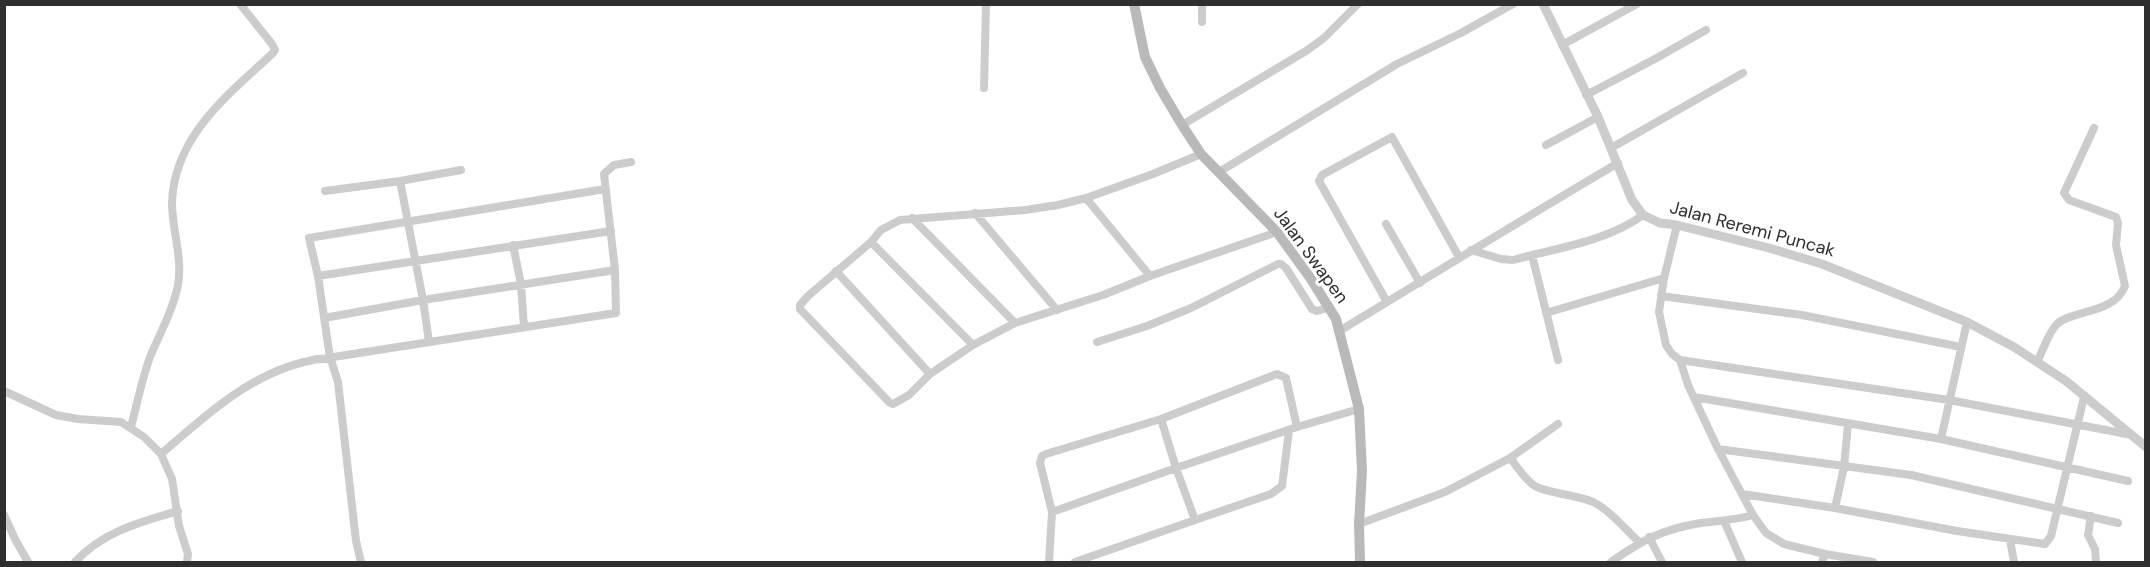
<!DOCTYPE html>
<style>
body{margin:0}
#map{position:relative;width:2150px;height:567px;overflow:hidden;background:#fff;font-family:"DM Sans",sans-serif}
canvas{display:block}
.frame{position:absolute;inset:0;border:6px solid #2f2f2f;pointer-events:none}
</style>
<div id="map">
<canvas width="2150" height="567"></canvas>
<div class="frame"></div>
</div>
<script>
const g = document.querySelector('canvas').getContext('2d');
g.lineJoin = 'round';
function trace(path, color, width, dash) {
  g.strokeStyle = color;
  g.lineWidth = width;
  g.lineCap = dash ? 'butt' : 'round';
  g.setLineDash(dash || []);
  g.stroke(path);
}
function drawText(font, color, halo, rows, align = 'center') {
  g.font = font + ' "DM Sans",sans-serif';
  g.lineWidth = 6;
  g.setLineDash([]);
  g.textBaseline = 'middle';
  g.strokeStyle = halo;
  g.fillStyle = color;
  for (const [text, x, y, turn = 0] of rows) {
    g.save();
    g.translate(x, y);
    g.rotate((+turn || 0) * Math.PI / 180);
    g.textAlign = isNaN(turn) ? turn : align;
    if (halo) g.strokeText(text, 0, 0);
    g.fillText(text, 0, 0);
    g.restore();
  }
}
const minor = new Path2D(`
 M1202 4V22
 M1562 45 1637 4
 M984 88 986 4
 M1586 95 1653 60 1706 30
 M1182 125 1306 51 1324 38 1358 4
 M1546 145 1598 117
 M1611 148 1743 73
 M1201 154 1153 174 1086 198 1058 205 1025 210 900 220 881 230 871 242 808 296 800 305V309L890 403 893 404 909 395 930 374 973 345 1015 323 1103 295 1150 276 1277 232
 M1219 172 1397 64 1461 33 1513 4
 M325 191 400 181
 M1086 198 1150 276
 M975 213 1057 310
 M912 218 1015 323
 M1386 224 1420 283
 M1677 225 1664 278 1659 312 1666 345 1672 354 1680 360 1688 385 1718 449 1753 515 1766 533 1784 544 1825 554 1822 562
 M871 242 973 345
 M513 245 521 284 524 327
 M1471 250 1501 259 1513 260C1556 248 1606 242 1643 215
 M1532 255 1558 360
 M836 271 930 374
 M318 276 611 231
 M1661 296 1802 315 1961 347
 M1387 302 1319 181 1322 175 1392 137 1459 257
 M1546 313 1664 278
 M324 318 423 300 615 270
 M1341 330C1433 274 1525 218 1618 163
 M429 342 423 300 400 181 461 170
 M1097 342 1147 326 1191 308 1278 264H1281L1286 268 1312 309 1317 311 1330 307
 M327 358 616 313 615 270 604 174 614 165 631 162
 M330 358 318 276 309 238 605 189
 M1680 360 1949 400 2132 435
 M2037 362C2043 351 2048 333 2057 324 2071 310 2115 314 2125 286L2116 245 2118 223 2116 217 2069 200 2064 193 2094 128
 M4 391 56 415 78 419 121 422 144 437 161 454 172 479 179 526 188 554 187 562
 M1694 397 1941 439 2128 481
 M1161 419 1176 468 1297 427 1286 378 1277 374 1161 419 1046 454 1042 456 1040 463 1052 512 1176 468 1195 520 1271 494 1282 486 1289 431
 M131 427C137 404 142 379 150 357 160 333 173 310 178 285 183 258 172 230 172 203 174 136 228 95 273 53L275 50 272 44 240 4
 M1297 427 1359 409
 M1941 439 1967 322
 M1718 449 1911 475 2118 523
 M161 454C204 417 247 376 304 362 312 360 322 357 331 360L338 382 356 541 361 562
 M1510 458C1517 466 1525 480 1535 486 1549 494 1575 494 1593 502 1611 511 1625 529 1639 542
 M1742 494 1835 508 1844 467 1848 424
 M1835 508 1957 531 2045 544 2051 536 2084 397
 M4 515 15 539 28 562
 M2091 516 2088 535 2095 549 2096 562
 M1724 521 1742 562
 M1359 524 1445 492 1510 458 1558 424
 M1649 537 1662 562
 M2010 540 2014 562
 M1825 554 1873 562
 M75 562C102 532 140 522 178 511
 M1049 562 1052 512
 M1075 562 1195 520
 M1611 562C1642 540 1663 529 1701 523 1719 521 1736 520 1753 515`);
const tertiary = new Path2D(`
 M1543 4 1598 117 1632 200 1643 215 1660 223 1677 225 1769 248 1822 264 1967 322 2014 347 2066 381 2146 447`);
const secondary = new Path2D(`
 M1134 4 1145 57 1160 88 1182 125 1201 154 1277 232 1311 279 1336 319 1359 409 1362 471 1359 524 1360 562`);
const streetNames = [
 ["Jalan Reremi Puncak",1752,230,15],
 ["Jalan Swapen",1310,256,54]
];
trace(minor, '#ccc', 8);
trace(tertiary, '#ccc', 9);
trace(secondary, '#b9b9b9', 10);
drawText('18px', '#2f2f2f', '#fff', streetNames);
</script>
